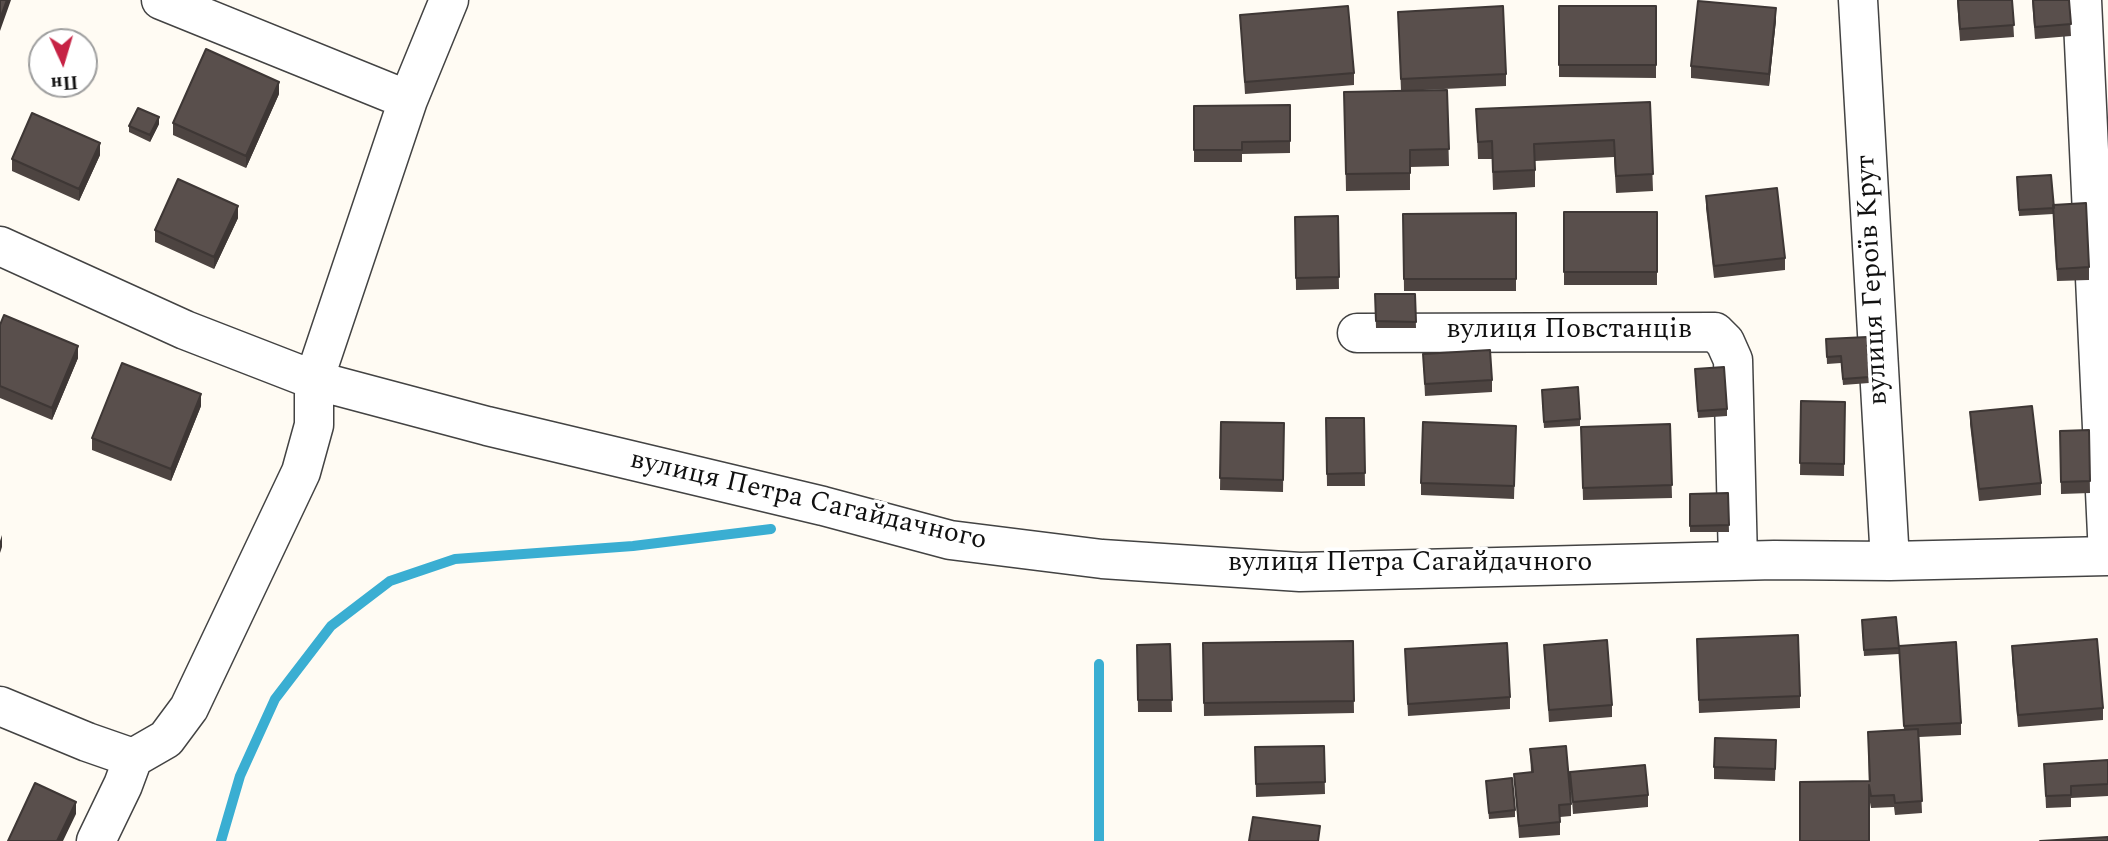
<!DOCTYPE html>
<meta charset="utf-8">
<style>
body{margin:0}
#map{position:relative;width:2108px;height:841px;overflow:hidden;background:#fffbf3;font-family:Spectral,serif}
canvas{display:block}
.north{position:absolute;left:28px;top:28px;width:70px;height:70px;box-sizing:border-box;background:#fff;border:2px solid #9f9f9f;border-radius:50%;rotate:176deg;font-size:19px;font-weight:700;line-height:28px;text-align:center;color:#101010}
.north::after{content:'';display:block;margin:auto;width:24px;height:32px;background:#c62244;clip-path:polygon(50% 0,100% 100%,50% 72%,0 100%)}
</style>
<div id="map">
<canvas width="2108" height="841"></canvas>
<div class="north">Пн</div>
</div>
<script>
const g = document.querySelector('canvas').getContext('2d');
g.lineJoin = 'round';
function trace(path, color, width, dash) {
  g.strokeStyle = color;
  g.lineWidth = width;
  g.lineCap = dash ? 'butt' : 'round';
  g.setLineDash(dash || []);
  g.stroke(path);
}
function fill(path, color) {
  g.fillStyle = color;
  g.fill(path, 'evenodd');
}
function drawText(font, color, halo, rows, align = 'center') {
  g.font = font + ' Spectral,serif';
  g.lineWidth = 7;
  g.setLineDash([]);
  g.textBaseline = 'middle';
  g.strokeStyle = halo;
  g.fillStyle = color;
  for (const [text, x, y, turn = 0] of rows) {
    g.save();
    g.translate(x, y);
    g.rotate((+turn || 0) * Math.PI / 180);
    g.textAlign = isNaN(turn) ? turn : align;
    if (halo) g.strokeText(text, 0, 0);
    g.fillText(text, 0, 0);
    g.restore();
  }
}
const stream = new Path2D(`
 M221 841 240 776 275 699 331 626 390 581 455 559 633 546 771 529
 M1099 841V664`);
const minor = new Path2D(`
 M161 0 408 100
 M1858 0 1890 561
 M2082 0 2108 556
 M0 246 185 330 314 380 408 100 449 0
 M1357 333 1715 332 1725 342 1733 360 1738 561
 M0 706 87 742 133 758
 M96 841 123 785 133 758 166 739 189 708 301 472 314 425V380L487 426 823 506 950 540 1102 559 1300 572 1774 560 1890 561 2108 556`);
const wall = new Path2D(`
 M1957 0H2012L2014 37 1960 41Z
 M2032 0H2069L2071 36 2035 39Z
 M1559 6H1656V78L1559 77Z
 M1398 12 1506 74V86L1423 90H1447L1449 166 1410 167V190L1346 191 1344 92 1401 91Z
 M1240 15 1354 73V85L1245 94Z
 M1776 20 1769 86 1691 78V66Z
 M279 94 246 168 173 135V123Z
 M1650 102 1653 191 1616 193 1614 157 1535 161V187L1493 190 1492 159H1478L1476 109Z
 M1290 105V153L1242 154V162H1194V106Z
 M159 124 150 142 129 132V126Z
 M100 155 79 201 12 171V159Z
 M2017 184 2053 205 2089 267V280L2057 281 2053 214 2019 216Z
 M1706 196 1785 258V270L1714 278 1706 208Z
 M1564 212H1657V285H1564Z
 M1516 213V291H1404L1403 214Z
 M1338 216 1339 289 1296 290 1295 217Z
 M238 218 214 269 155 242V230Z
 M1375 294H1415L1416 328H1376Z
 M0 325 78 358 52 420 0 398Z
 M1826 339 1869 377V383L1843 385 1841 363 1827 364Z
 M1423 354 1492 380V392L1425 396Z
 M1695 375 1727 409V416L1698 418Z
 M1542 396 1580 419V426L1544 428Z
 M1801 401 1845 402 1844 476 1800 475Z
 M201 406 171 481 92 450V438Z
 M1970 412 2041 483V495L1979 501 1970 424Z
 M1326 418H1364L1365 486H1327Z
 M1221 422 1284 423 1283 492 1220 490Z
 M1670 424 1672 498 1583 500 1581 427Z
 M1516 426 1514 499 1421 495V483Z
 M2089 430 2090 493 2061 494 2060 431Z
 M1728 493 1729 532H1690V494Z
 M1862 626 1899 648V654L1864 656Z
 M1697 639 1800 696V708L1699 713Z
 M1353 641 1354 713 1204 716 1203 643Z
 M1170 644 1172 712H1138L1137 645Z
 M1544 645 1612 705V717L1549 722Z
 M1899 646 1961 723V735L1919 737 1922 813 1895 815 1894 807 1871 808 1869 797 1868 732 1904 730Z
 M2012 646 2103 708V720L2018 727 2012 658Z
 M1405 649 1510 697V709L1408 716Z
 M1324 746 1325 794 1256 797 1255 747Z
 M1530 749 1571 804V816L1560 817V835L1519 838 1514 774 1531 772Z
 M1776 752 1775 781 1714 779V767Z
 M2108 760V796L2071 798V807L2046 808 2044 764Z
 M1570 772 1648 795V807L1573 814Z
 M1486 781 1515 810V817L1489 819Z`);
const shadedWall = new Path2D(`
 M7 0H11L0 31V19Z
 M1776 8V20L1769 86V74Z
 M279 82V94L246 168V156Z
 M159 117V124L150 142V135Z
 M100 143V155L79 201V189Z
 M238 206V218L214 269V257Z
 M78 346V358L52 420V408Z
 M201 394V406L171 481V469Z
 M2 535V547L0 553V541Z
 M76 802V814L63 841H57Z`);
const building = new Path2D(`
 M0 0H7L0 19Z
 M1958 0H2012L2014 25 1960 29Z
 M2033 0H2069L2071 24 2035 27Z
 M1698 1 1776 8 1769 74 1691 66Z
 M1348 6 1354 73 1245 82 1240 15Z
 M1503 6 1506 74 1401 79 1398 12Z
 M1559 6H1656V65H1559Z
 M206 49 279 82 246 156 173 123Z
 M1447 90 1449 149 1410 150V173L1346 174 1344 92Z
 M1650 102 1653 174 1616 176 1614 140 1534 144 1535 170 1493 172 1492 141 1478 142 1476 109Z
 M1290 105V141L1242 142V150H1194V106Z
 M138 108 159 117 150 135 129 126Z
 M32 113 100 143 79 189 12 159Z
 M2051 175 2054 208 2019 210 2017 177Z
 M178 179 238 206 214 257 155 230Z
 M1777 188 1785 258 1714 266 1706 196Z
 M2086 203 2089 267 2057 269 2053 205Z
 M1564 212H1657V272H1564Z
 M1516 213V279H1404L1403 214Z
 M1338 216 1339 277 1296 278 1295 217Z
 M1375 294H1415L1416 322 1376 321Z
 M4 315 78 346 52 408 0 386V325Z
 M1867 337 1869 377 1843 379 1841 356 1827 357 1826 339Z
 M1490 350 1492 380 1425 384 1423 354Z
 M122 363 201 394 171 469 92 438Z
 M1724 367 1727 409 1698 411 1695 369Z
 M1578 387 1580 419 1544 422 1542 390Z
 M1801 401 1845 402 1844 464 1800 463Z
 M2032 406 2041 483 1979 489 1970 412Z
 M1326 418H1364L1365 473 1327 474Z
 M1221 422 1284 423 1283 480 1220 478Z
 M1423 422 1516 426 1514 486 1421 483Z
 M1670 424 1672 485 1583 488 1581 427Z
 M2089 430 2090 481 2061 482 2060 431Z
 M1728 493 1729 525 1690 526V494Z
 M1896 617 1899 648 1864 650 1862 620Z
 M1798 635 1800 696 1699 700 1697 639Z
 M2097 639 2103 708 2018 715 2012 646Z
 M1607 640 1612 705 1549 710 1544 645Z
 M1353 641 1354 701 1204 703 1203 643Z
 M1956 642 1961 723 1904 726 1899 646Z
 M1507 643 1510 697 1408 704 1405 649Z
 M1170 644 1172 700H1138L1137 645Z
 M1918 729 1922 801 1895 803 1894 795 1871 796 1869 785V841H1800V782L1870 781 1868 732Z
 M1715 738 1776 740 1775 769 1714 767Z
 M1324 746 1325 782 1256 784 1255 747Z
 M1566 746 1571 804 1559 805 1560 822 1519 826 1514 774 1533 772 1530 749Z
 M2108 760V784L2071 786V795L2046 796 2044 764Z
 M1645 765 1648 795 1573 802 1570 772Z
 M1512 778 1515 810 1489 813 1486 781Z
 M35 783 76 802 57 841H8Z
 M1253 817 1320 826 1318 841H1249Z
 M2108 837V841H2040Z`);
const streetNames = [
 ["вулиця Героїв Крут",1874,280,-93],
 ["вулиця Повстанців",1569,332],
 ["вулиця Петра Сагайдачного",808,502,13],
 ["вулиця Петра Сагайдачного",1410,565]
];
trace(stream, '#3aaed2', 10);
trace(minor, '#434343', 41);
trace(minor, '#fff', 38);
fill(wall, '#4d4441');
fill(shadedWall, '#3e3735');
fill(building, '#594f4c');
trace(building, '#3e3735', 2);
drawText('28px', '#101010', '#fff', streetNames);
</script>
